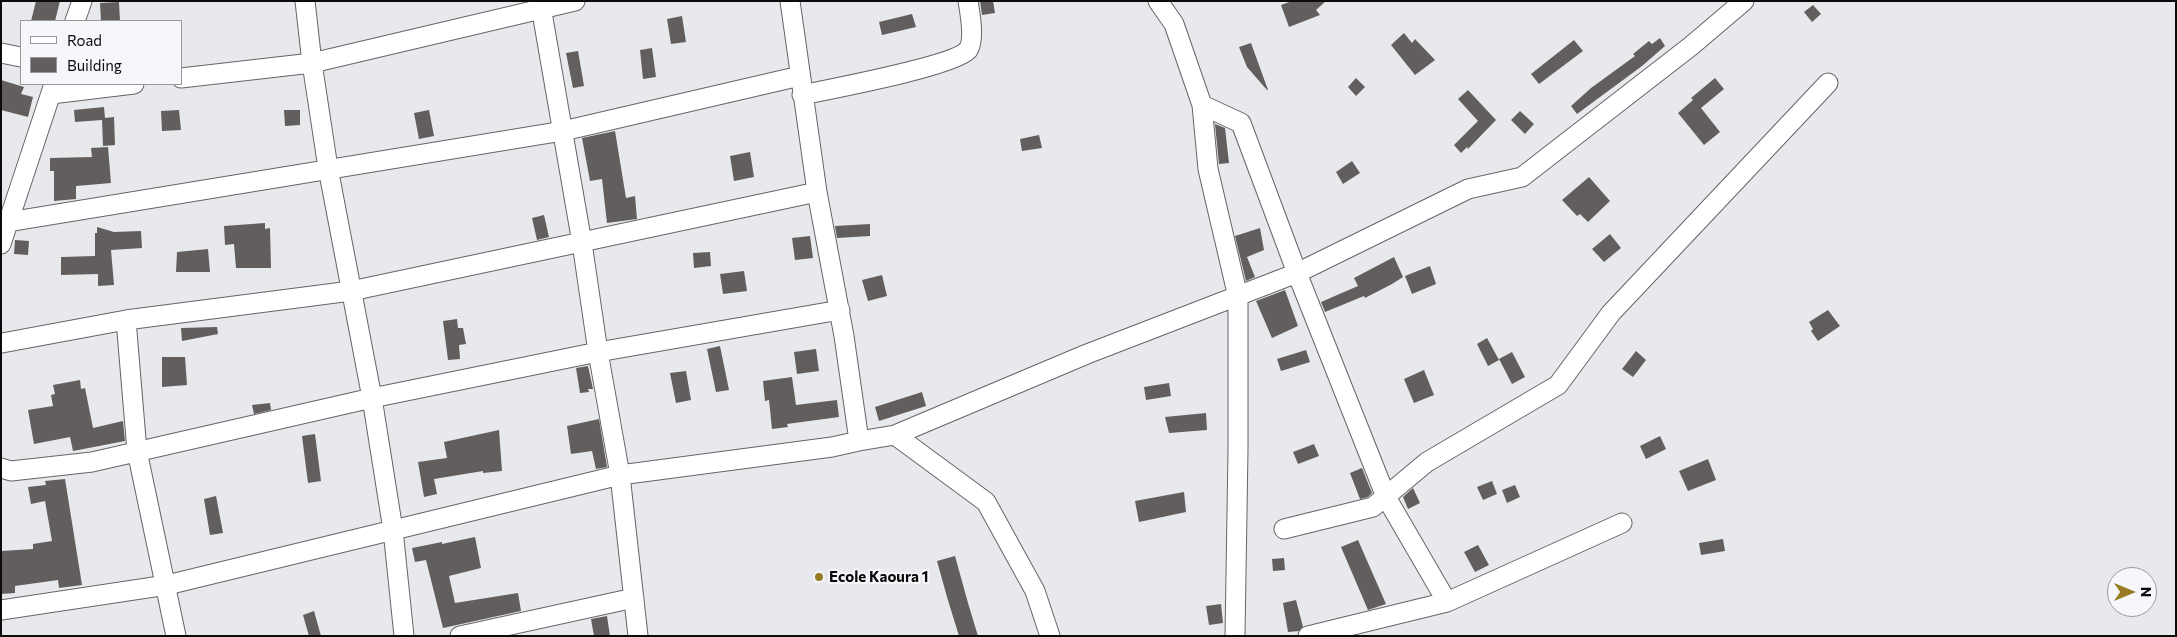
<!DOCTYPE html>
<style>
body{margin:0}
#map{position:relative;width:2177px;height:637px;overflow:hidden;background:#e8e9ed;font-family:Commissioner,sans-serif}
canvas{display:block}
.frame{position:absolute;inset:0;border:2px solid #0b0b0c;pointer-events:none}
.legend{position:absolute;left:20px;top:20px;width:162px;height:65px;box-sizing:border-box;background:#f6f7fa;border:1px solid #98999b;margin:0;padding:6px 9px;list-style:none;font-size:15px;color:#0b0b0c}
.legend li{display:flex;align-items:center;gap:10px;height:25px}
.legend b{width:25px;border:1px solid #98999b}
.north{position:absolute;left:2107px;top:567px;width:50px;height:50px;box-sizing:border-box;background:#f6f7fa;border:1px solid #98999b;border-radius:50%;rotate:90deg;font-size:14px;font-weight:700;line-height:20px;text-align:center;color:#0b0b0c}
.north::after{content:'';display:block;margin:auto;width:18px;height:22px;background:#967b23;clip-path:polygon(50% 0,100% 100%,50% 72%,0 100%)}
</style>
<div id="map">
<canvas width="2177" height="637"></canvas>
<div class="frame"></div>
<ul class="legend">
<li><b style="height:6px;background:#fff"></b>Road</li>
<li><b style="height:14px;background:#625e5d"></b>Building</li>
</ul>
<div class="north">N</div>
</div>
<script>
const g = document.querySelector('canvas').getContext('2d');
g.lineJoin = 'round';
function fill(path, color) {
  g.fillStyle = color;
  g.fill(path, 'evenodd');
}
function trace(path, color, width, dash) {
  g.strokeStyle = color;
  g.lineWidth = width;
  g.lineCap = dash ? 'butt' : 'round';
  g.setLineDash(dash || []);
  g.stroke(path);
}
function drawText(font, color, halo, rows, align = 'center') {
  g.font = font + ' Commissioner,sans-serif';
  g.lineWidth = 4;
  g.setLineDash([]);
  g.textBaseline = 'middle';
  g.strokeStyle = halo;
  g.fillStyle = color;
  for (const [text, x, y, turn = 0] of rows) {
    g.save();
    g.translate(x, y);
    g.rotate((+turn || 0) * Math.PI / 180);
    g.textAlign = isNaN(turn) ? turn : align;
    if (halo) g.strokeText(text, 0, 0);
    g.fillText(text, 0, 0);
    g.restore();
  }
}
const building = new Path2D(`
 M36 1H60L55 21H31Z
 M980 1H993L995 13 982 15Z
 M1292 1H1326L1316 10 1320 15 1289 27 1281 5Z
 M119 2 120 21H101L100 3Z
 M1813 5 1821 14 1812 22 1804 12Z
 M912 14 916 27 882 35 879 22Z
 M682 16 686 42 671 44 667 19Z
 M1404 33 1412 43 1415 39 1435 60 1415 75 1391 45Z
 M1660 38 1665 46 1642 66 1577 114 1571 106 1591 88 1635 56 1633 54 1649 41 1652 44Z
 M1574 40 1583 51 1539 84 1531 74Z
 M1251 43 1268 90H1267L1247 67 1239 47Z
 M652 48 656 77 643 79 640 50Z
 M578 51 584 86 573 88 566 53Z
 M1356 78 1365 87 1356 96 1348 87Z
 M1715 78 1724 89 1701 108 1720 132 1704 145 1678 113 1693 100 1691 98Z
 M1 80 24 87 21 94 33 97 28 117 1 110Z
 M1468 90 1496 120 1468 149 1467 147 1461 153 1454 145 1478 121 1458 99Z
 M104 107 105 118 114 117 115 145 103 146 102 120 75 122 74 110Z
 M179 110 181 130 162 131 161 111Z
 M284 110H300V125L285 126Z
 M429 110 434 136 419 139 414 113Z
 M1520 111 1534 124 1525 134 1511 120Z
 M1215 124 1225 128 1229 163 1219 164Z
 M615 131 626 198 635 196 637 219 607 223 602 179 590 181 582 138Z
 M1039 135 1042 148 1022 151 1020 139Z
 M108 147 111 183 76 186V199L54 201V171H50V158L92 157 91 148Z
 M750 152 754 177 734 181 730 156Z
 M1352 161 1360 173 1343 184 1336 172Z
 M1589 177 1610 201 1588 222 1580 214 1577 216 1562 200Z
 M544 215 549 237 537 240 532 218Z
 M265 223V229L270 228 271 268H236L234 244 225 245 224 226Z
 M870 224V236L837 238 835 226Z
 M97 227 114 232 141 231 142 248 111 250 114 285 98 286V274L61 275V257L95 256V233H97Z
 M1260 228 1264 250 1247 257 1255 277 1246 281 1235 236Z
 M1610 234 1621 248 1604 262 1592 249Z
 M810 236 813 258 795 260 792 238Z
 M15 240 29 241 28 255 14 254Z
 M208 249 210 272H176L177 252Z
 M710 252 711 266 694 268 693 253Z
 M1394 257 1403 277 1392 284 1365 298 1364 296 1325 312 1321 302 1358 286 1354 278Z
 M1430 266 1436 284 1412 294 1405 276Z
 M744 271 747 291 723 294 720 274Z
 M882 275 887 296 868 301 862 280Z
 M1285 290 1298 326 1272 338 1256 301Z
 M1828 310 1840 326 1818 341 1811 331 1813 329 1809 322Z
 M457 319 458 328H463L466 344 459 345 460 359 448 360 443 321Z
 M217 327 218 334 182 341 181 328Z
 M1487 338 1499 360 1488 366 1477 344Z
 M720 346 729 390 716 392 707 349Z
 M816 349 819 371 797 374 794 352Z
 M1306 350 1310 362 1281 371 1277 359Z
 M1636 351 1646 360 1633 377 1622 369Z
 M1512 352 1525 377 1512 384 1499 359Z
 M162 357H185L187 385 162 387Z
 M588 366 593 389H588L589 392 580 393 576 368Z
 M1424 370 1434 395 1414 403 1404 379Z
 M686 371 691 400 676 403 670 373Z
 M792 377 796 405 837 400 839 417 787 424 788 427 772 429 769 400 765 401 763 381Z
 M80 380 81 389 85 388 93 428 123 421 125 441 73 451 70 437 34 444 28 410 53 406 51 395 55 394 53 385Z
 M1169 383 1171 396 1146 400 1144 387Z
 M922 392 926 406 879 421 875 407Z
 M270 403 271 410 254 414 252 405Z
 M1206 413 1207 430 1169 433 1165 417Z
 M599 419 607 467 596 469 592 451 571 454 567 426Z
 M499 430 502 471 483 473V471L434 479 437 494 424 497 418 462 447 458 444 442Z
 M315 434 321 481 308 483 302 436Z
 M1660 436 1666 449 1646 459 1640 446Z
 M1314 444 1319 456 1298 464 1293 452Z
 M1708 459 1716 480 1688 491 1679 471Z
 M1362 468 1372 493 1368 497 1360 499 1350 473Z
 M65 479 82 585 59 588 58 580 15 586V593L1 594V551L33 549V544L52 541 45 501 31 504 28 487 46 485 45 481Z
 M1492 481 1497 494 1483 500 1477 487Z
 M1515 485 1520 497 1507 503 1502 490Z
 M1413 488 1420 503 1408 509 1403 497Z
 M1184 492 1186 512 1139 522 1135 501Z
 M216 496 223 533 210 535 204 499Z
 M475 537 481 568 449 576 455 603 518 593 521 611 443 628 426 560 415 562 412 548 442 542V544Z
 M1723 539 1725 551 1701 555 1699 543Z
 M1358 540 1386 604 1368 610 1341 547Z
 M1478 545 1489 565 1475 572 1464 552Z
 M955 556 968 603 978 636H959L947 597 937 561Z
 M1284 558 1285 570 1273 571 1272 559Z
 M1296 600 1303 627 1299 631 1288 632 1283 603Z
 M1221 604 1223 623 1209 625 1206 606Z
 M314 611 321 636H309L303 615Z
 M607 616 610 636H594L591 619Z`);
const street = new Path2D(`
 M305 1 312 63 328 168 372 398 393 530 404 636
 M540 1 582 243 598 352 620 475 638 636
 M790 1 817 192 844 336 859 441 895 435 986 502 1035 591 1050 636
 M1158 1 1174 24 1202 105 1241 123 1297 273 1386 497 1447 602
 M75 21 82 1
 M1 53 21 57
 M181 78 312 63 575 1
 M51 94 134 84
 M802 95C830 89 954 66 968 50 975 40 970 13 968 1
 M1202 105 1208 169 1238 297V450L1235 636
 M8 222 563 131 800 76
 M1 244 54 84
 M126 320 137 451 176 636
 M2 343 126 320 351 291 817 192
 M895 435 1087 354 1297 273 1468 189 1522 177 1691 46 1744 1
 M1 468 11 471 92 462 372 398 598 352 840 310
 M1284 529 1373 507 1427 462 1558 385 1611 313 1828 83
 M1 610 167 585 620 475 832 447 859 441
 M460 636 634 598
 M1308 636 1447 602 1622 523`);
const markers = [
 [819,577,5,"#967b23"]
];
const poiNames = [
 ["Ecole Kaoura 1",829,577]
];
fill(building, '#625e5d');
trace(street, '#656569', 21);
trace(street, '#fff', 19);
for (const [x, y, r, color] of markers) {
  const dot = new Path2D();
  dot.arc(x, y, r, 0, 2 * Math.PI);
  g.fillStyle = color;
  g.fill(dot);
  trace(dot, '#f6f7fa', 2);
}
drawText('bold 15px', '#0b0b0c', '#f6f7fa', poiNames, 'left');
</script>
